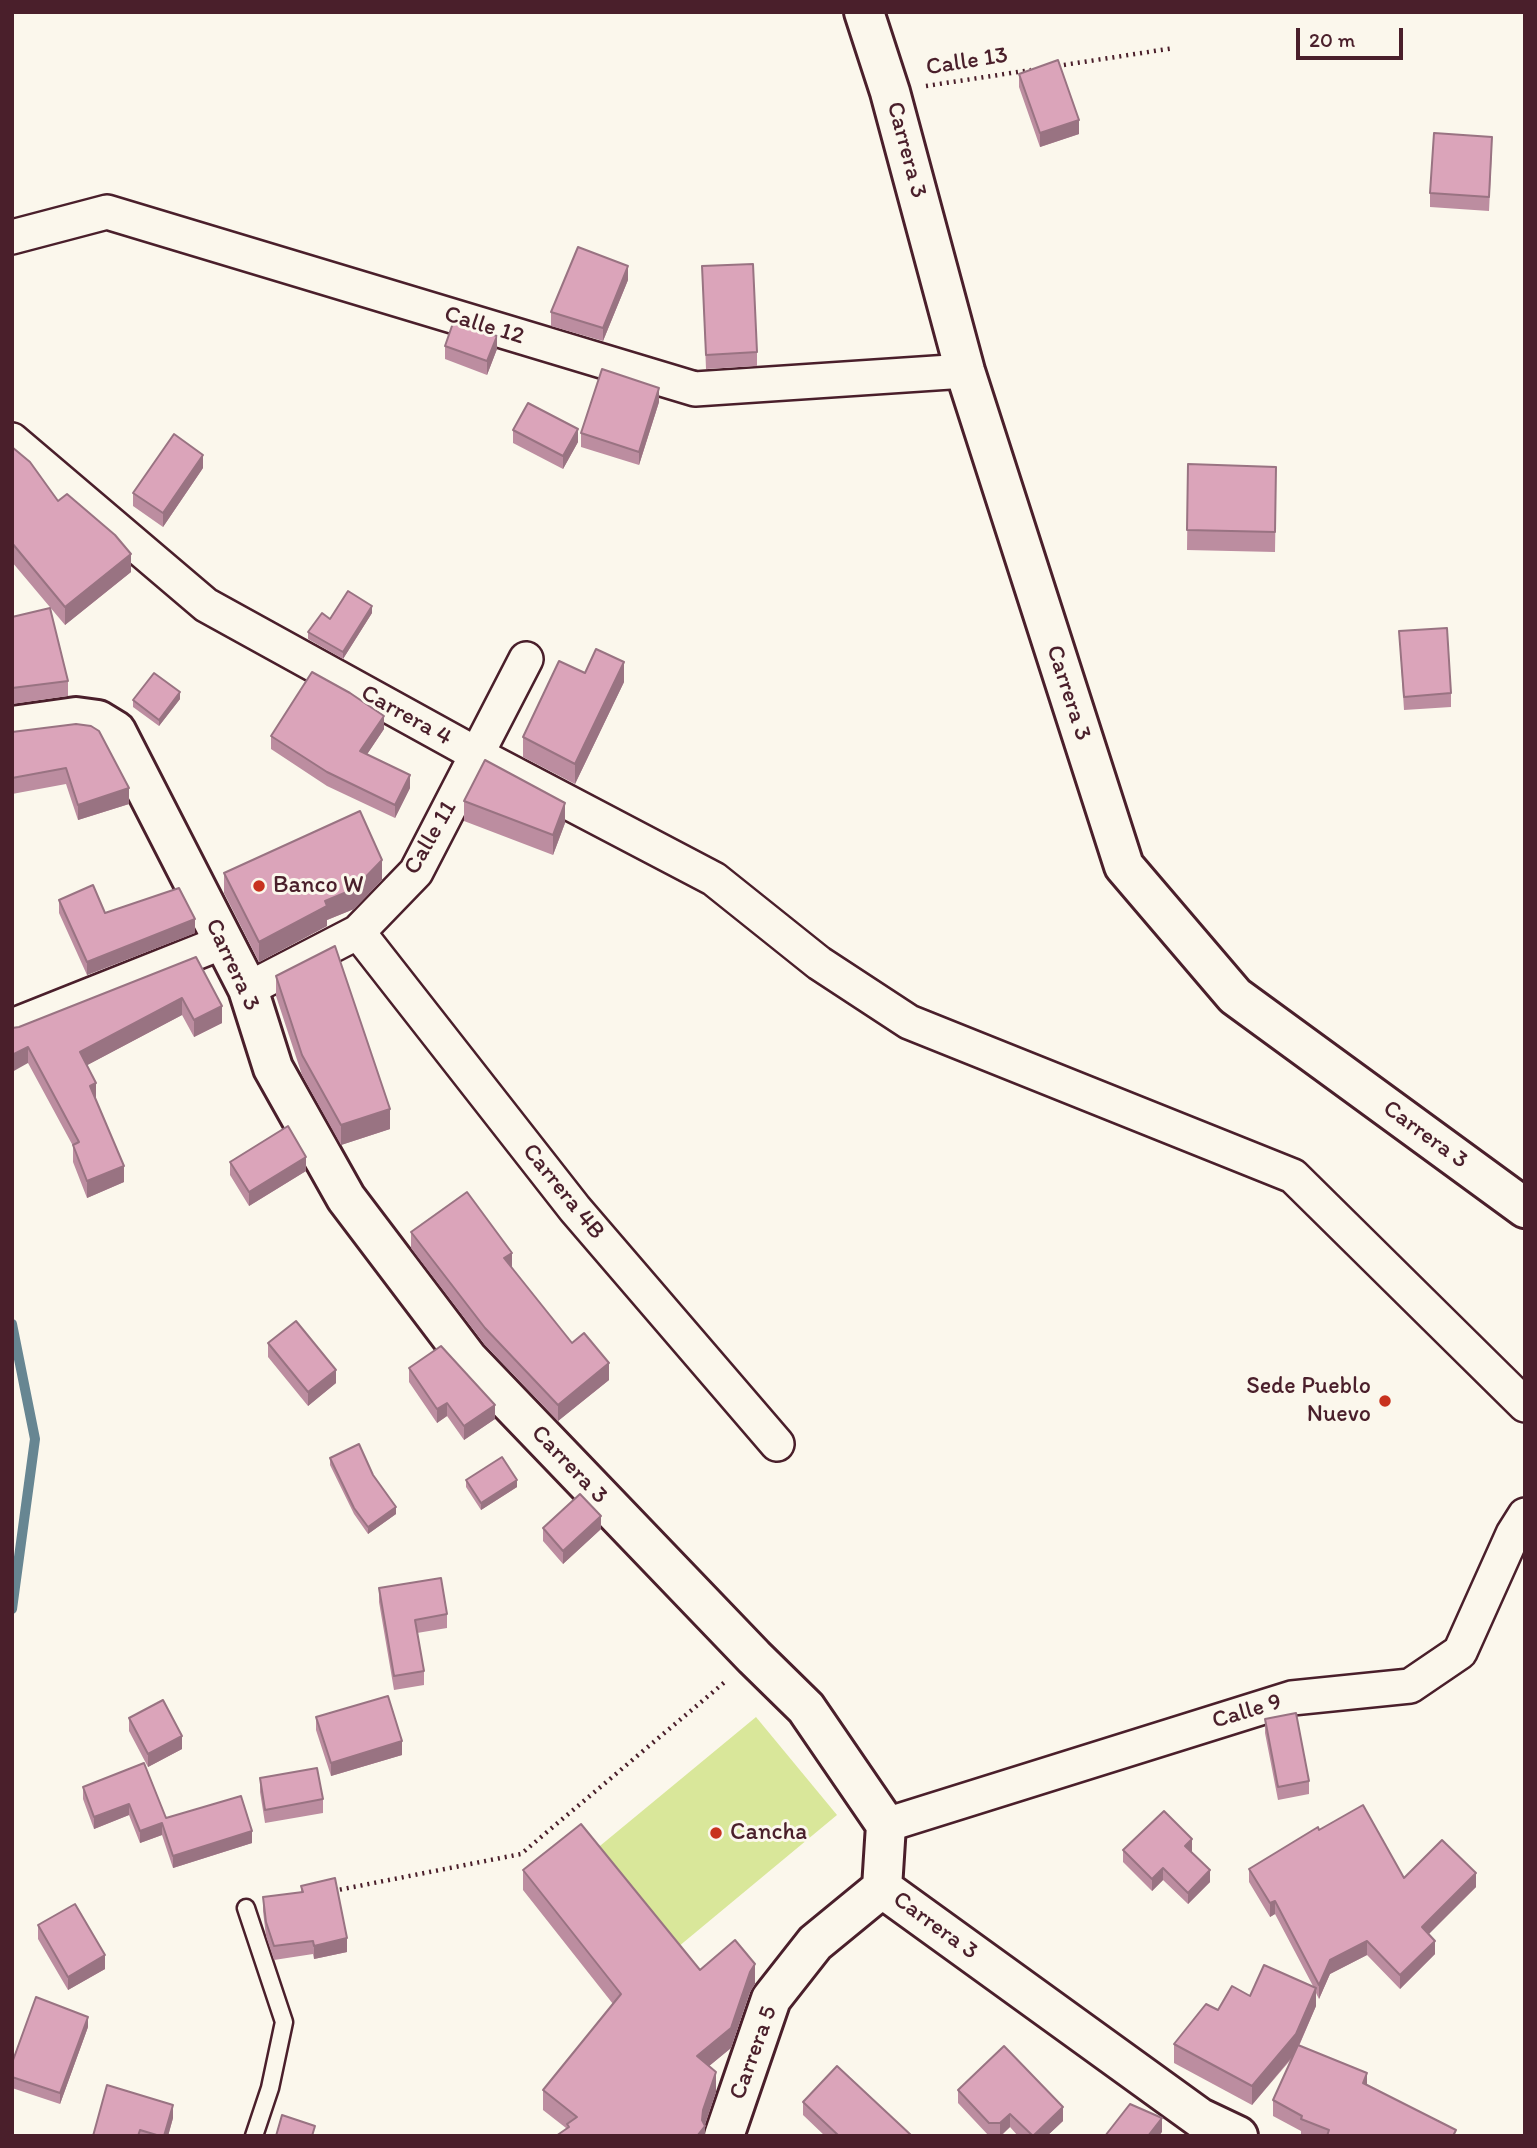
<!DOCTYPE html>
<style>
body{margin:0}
#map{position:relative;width:1537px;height:2148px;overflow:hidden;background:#fbf7ec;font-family:Itim,sans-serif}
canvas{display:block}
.frame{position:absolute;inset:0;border:14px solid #4a1f2b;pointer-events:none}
.scale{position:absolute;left:1296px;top:28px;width:107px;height:32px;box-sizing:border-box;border:4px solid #4a1f2b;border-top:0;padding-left:9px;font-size:21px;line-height:24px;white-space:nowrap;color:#4a1f2b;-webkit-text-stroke:5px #fbf7ec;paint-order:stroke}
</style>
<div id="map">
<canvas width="1537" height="2148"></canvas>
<div class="frame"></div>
<div class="scale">20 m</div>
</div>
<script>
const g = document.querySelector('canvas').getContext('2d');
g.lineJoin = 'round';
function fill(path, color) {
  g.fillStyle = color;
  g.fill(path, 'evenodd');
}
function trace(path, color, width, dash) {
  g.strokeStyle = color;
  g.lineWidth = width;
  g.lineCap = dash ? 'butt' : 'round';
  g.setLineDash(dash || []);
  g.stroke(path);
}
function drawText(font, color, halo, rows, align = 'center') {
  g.font = font + ' Itim,sans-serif';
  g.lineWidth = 6;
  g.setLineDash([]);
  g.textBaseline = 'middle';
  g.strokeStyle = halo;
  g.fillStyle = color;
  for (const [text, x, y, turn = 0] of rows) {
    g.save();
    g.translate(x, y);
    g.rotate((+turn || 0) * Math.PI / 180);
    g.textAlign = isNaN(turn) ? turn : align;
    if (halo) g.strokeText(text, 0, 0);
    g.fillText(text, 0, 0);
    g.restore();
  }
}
const green = new Path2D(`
 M756 1717 837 1815 678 1947 595 1850Z`);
const stream = new Path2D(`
 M12 1324 35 1439 12 1609`);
const path = new Path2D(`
 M1057 66 1174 48
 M926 86 1031 70
 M333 1891 521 1854 726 1681`);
const service = new Path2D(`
 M246 1908 284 2022 270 2088 254 2136`);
const minor = new Path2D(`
 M12 237 107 212 695 389 965 371
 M12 440 206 605 476 754 714 879 819 963 909 1022 1293 1176 1525 1405
 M358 932 575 1209 777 1444
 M248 989 358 932 416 872 526 659
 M12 1026 223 942
 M886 1825 1292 1698 1410 1686 1460 1652 1513 1534 1525 1515`);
const tertiary = new Path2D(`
 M864 12 890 92 965 371 1124 866 1235 996 1525 1208
 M12 726 76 717 98 720 116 731 248 989 273 1068 346 1198 468 1359 754 1657 806 1708 886 1825 882 1888
 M882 1888 1200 2118 1238 2136
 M724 2136 771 1999 815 1943 882 1888`);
const wall = new Path2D(`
 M1019 74 1079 134 1040 147 1019 87Z
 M1492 150 1489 211 1430 207V193Z
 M702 266 757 352V366L706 369Z
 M628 280 603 341 551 326V312Z
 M445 346 497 349 487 375 445 359Z
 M659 402 639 465 581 447V433Z
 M513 430 578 442 563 469 513 443Z
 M12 447 58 501 131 572 65 625 12 562Z
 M1188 464 1276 487 1275 552 1187 550Z
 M203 468 163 527 133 506V493Z
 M372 613 343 659 308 639V632L330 619Z
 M12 617 68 681V696L12 704Z
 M1399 631 1451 693V707L1404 710Z
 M585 673 624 682 575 784 523 757V737Z
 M180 699 159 726 133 707V700Z
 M384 729 367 754 410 788 395 818 327 786 271 749V736Z
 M12 732 129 804 78 820 66 784 12 794Z
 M464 801 565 823 553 855 464 821Z
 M224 873 382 880 354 909 327 920V926L259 962 224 893Z
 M59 900 105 913 195 933 87 975 59 913Z
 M196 957 222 1023 194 1037 182 1015 87 1065 96 1100 124 1182 87 1198 73 1162V1146L28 1063 19 1027Z
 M276 976 390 1129 341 1145 302 1075 276 996Z
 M230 1162 306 1171 249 1206 230 1175Z
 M411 1232 512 1268 572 1343 609 1380 558 1421 485 1345 411 1248Z
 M268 1343 336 1383 308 1406 268 1357Z
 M409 1368 495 1419 464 1440 447 1416 437 1423 409 1382Z
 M330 1458 373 1475 396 1514 368 1534 354 1514 330 1465Z
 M466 1480 517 1487 481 1510 466 1487Z
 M543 1528 601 1529 563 1564 543 1541Z
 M379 1588 447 1614V1628L417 1633 424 1671V1685L394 1690 379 1602Z
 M316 1717 402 1755 331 1776 316 1730Z
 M129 1718 182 1749 148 1767 129 1731Z
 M1265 1719 1309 1781V1794L1278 1800 1265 1733Z
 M260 1778 323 1799V1813L265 1823 260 1792Z
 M83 1787 166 1818 252 1843 173 1868 162 1835 140 1843 129 1815 94 1829 83 1799Z
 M1319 1830 1404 1878 1476 1887 1428 1934 1435 1954 1400 1989 1367 1955 1330 1974 1319 1999 1316 1993V2006L1299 2046 1456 2136H1303L1301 2135V2131L1273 2116V2100L1293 2057 1252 2105 1174 2063V2044L1218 2010 1250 1996 1313 1986 1275 1914 1270 1917 1249 1882V1869Z
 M1123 1850 1192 1851 1191 1852 1210 1882 1188 1904 1163 1880 1152 1891 1123 1862Z
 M523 1870 700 1970 755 1984 750 1992 731 2048 709 2066 716 2092 705 2125V2136L566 2128 543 2110V2090L613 2004 523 1890Z
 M301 1886 347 1952 314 1959 313 1954 274 1960 266 1936 263 1911V1897L301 1892Z
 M38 1925 105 1969 68 1990 38 1939Z
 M88 2027 60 2104 12 2088V2063Z
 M958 2090 1063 2121 1047 2136H1018L1010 2127 1001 2136H989L958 2103Z
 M803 2102 912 2136H825L803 2115Z
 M173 2118 168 2136H93Z`);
const shadedWall = new Path2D(`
 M1079 120V134L1040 147V133Z
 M628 266V280L603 341V328Z
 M497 336V349L487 375V361Z
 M659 388V402L639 465V452Z
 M578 429V442L563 469V456Z
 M203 455V468L163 527V513Z
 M131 554V572L65 625V607Z
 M372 606V613L343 659V652Z
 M624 662V682L575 784V764Z
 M180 692V699L159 726V720Z
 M384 716V729L360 765V751Z
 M410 775V788L395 818V805Z
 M129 788V804L78 820V805Z
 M565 803V823L553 855V835Z
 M382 860V880L354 909 327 920V926L259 962V942L325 901Z
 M195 919V933L87 975V962Z
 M182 998V1015L80 1069V1052Z
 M222 1006V1023L194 1037V1020Z
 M28 1047V1063L12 1072V1055Z
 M96 1083V1100L90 1086Z
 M390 1109V1129L341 1145V1125Z
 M306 1157V1171L249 1206V1192Z
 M124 1166V1182L87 1198V1181Z
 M512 1253V1269L504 1258Z
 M609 1363V1380L558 1421V1405Z
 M336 1370V1383L308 1406V1392Z
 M447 1403V1416L437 1423V1409Z
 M495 1405V1419L464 1440V1426Z
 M517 1480V1487L481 1510V1503Z
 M396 1507V1514L368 1534V1527Z
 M601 1516V1529L563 1564V1551Z
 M182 1736V1749L148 1767V1754Z
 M402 1741V1755L331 1776V1763Z
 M129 1804V1815L94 1829V1817Z
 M162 1823V1835L140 1843V1831Z
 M252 1831V1843L173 1868V1856Z
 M1192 1839V1851L1185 1858V1846Z
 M1163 1868V1880L1152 1891V1879Z
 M1210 1870V1882L1188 1904V1893Z
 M1476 1873V1887L1422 1941V1927Z
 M1275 1901V1914L1270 1917V1903Z
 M347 1938V1952L314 1959V1946Z
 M1367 1941V1955L1330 1974 1319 1999V1985L1330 1960Z
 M1435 1941V1954L1400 1989V1975Z
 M105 1955V1969L68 1990V1977Z
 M755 1964V1984L750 1992 731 2048 697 2076V2056Z
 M1316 1988V2006L1296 2052 1252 2105V2086Z
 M88 2017V2027L60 2104V2093Z
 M716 2072V2092L704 2127 705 2126V2136H697L703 2110Z
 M1367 2073V2089L1363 2083Z
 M173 2105V2118L168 2136H164Z
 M1063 2107V2121L1047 2136H1033Z
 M1010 2114V2127L1000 2136V2123Z
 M1162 2118V2132L1159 2136H1148Z`);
const building = new Path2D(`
 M1058 60 1079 120 1040 133 1019 74Z
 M1434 133 1492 137 1489 197 1430 193Z
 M578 247 628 266 603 328 551 312Z
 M753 264 757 352 706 355 702 266Z
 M453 323 497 336 487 361 445 346Z
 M602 369 659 388 639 452 581 433Z
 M528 403 578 429 563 456 513 430Z
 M174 434 203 455 163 513 133 493Z
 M12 447 30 462 58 501 67 494 115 535 131 554 65 607 12 543Z
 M1188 464 1276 467 1275 532 1187 530Z
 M348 591 372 606 343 652 308 632 322 613 330 619Z
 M50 608 68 681 12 688V617Z
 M1447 628 1451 693 1404 697 1399 631Z
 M596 649 624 662 575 764 523 737 559 661 585 673Z
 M312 672 350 693 384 716 360 751 410 775 395 805 327 772 271 736Z
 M154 673 180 692 159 720 133 700Z
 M76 724 91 726 99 731 129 788 78 805 66 768 12 778V732Z
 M485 760 565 803 553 835 464 801Z
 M360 811 382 860 354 889 325 901 327 906 259 942 224 873Z
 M93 885 105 913 179 888 195 919 87 962 59 900Z
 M335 946 390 1109 341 1125 302 1055 276 976Z
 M196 957 222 1006 194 1020 182 998 80 1052 96 1083 90 1086 124 1166 87 1181 73 1145 79 1142 28 1047 12 1055V1028L19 1027Z
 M288 1126 306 1157 249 1192 230 1162Z
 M467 1192 512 1253 504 1258 572 1343 584 1333 609 1363 558 1405 485 1328 411 1232Z
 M296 1321 336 1370 308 1392 268 1343Z
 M441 1346 495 1405 464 1426 447 1403 437 1409 409 1368Z
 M359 1444 373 1475 396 1507 368 1527 354 1508 330 1458Z
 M502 1457 517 1480 481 1503 466 1480Z
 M580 1494 601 1516 563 1551 543 1528Z
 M441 1578 447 1614 415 1620 424 1671 394 1676 379 1588Z
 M388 1696 402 1741 331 1763 316 1717Z
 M163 1700 182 1736 148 1754 129 1718Z
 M1296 1713 1309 1781 1278 1787 1265 1719Z
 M144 1763 166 1818 241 1796 252 1831 173 1856 162 1823 140 1831 129 1804 94 1817 83 1787Z
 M317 1768 323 1799 265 1810 260 1778Z
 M1363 1805 1404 1878 1442 1840 1476 1873 1422 1927 1435 1941 1400 1975 1367 1941 1330 1960 1319 1985 1275 1901 1270 1903 1249 1869 1318 1827 1319 1830Z
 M1164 1811 1192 1839 1185 1846 1210 1870 1188 1893 1163 1868 1152 1879 1123 1850Z
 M581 1824 700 1970 735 1940 755 1964 750 1972 731 2028 697 2056 716 2072 703 2110 702 2120 705 2126 697 2136H556L569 2127 567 2124 577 2117 543 2090 621 1994 523 1870Z
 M335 1878 347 1938 314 1946 313 1941 274 1946 266 1922 263 1897 303 1892 301 1886Z
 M75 1904 105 1955 68 1977 38 1925Z
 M1264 1965 1316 1988 1296 2034 1252 2086 1174 2044 1206 2004 1218 2010 1232 1986 1250 1996Z
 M36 1997 88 2017 60 2093 12 2077V2063Z
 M1298 2045 1367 2073 1363 2083 1456 2130 1453 2136H1327L1329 2130 1301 2119 1302 2116 1273 2100Z
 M1004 2046 1063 2107 1033 2136 1010 2114 1000 2123H989L958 2090Z
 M837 2066 912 2136H839L803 2102Z
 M107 2085 173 2105 164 2136H160L140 2130 138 2136H93Z
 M1130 2104 1162 2118 1148 2136H1105Z
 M282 2115 315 2126 312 2136H276Z`);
const markers = [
 [259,886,7,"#c8321e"],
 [1385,1401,7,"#c8321e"],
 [716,1833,7,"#c8321e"]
];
const streetNames = [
 ["Calle 13",967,62,-9],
 ["Carrera 3",906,150,75],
 ["Calle 12",484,326,17],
 ["Carrera 3",1068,693,72],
 ["Carrera 4",406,716,29],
 ["Calle 11",431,838,-60],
 ["Carrera 3",232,965,65],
 ["Carrera 3",1425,1135,36],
 ["Carrera 4B",563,1192,51],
 ["Carrera 3",569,1465,46],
 ["Calle 9",1247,1712,-17],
 ["Carrera 3",935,1926,36],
 ["Carrera 5",754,2053,-70]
];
const poiNames = [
 ["Banco W",273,886],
 ["Sede Pueblo",1371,1387,"right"],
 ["Nuevo",1371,1415,"right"],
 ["Cancha",730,1833]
];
fill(green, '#d9e79a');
trace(stream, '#678692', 10);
trace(service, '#4a1f2b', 21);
trace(minor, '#4a1f2b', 38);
trace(tertiary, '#4a1f2b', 44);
trace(path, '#4a1f2b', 4.5, [2, 5]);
trace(service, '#fbf7ec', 16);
trace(minor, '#fbf7ec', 33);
trace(tertiary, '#fbf7ec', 38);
fill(wall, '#bc8da0');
fill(shadedWall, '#997382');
fill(building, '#dba4ba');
trace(building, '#997382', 2);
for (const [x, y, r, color] of markers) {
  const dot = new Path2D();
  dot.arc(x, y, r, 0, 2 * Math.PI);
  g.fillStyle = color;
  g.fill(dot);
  trace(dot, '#fbf7ec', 2.5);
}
drawText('24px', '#4a1f2b', '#fbf7ec', streetNames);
drawText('24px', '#4a1f2b', '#fbf7ec', poiNames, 'left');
</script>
